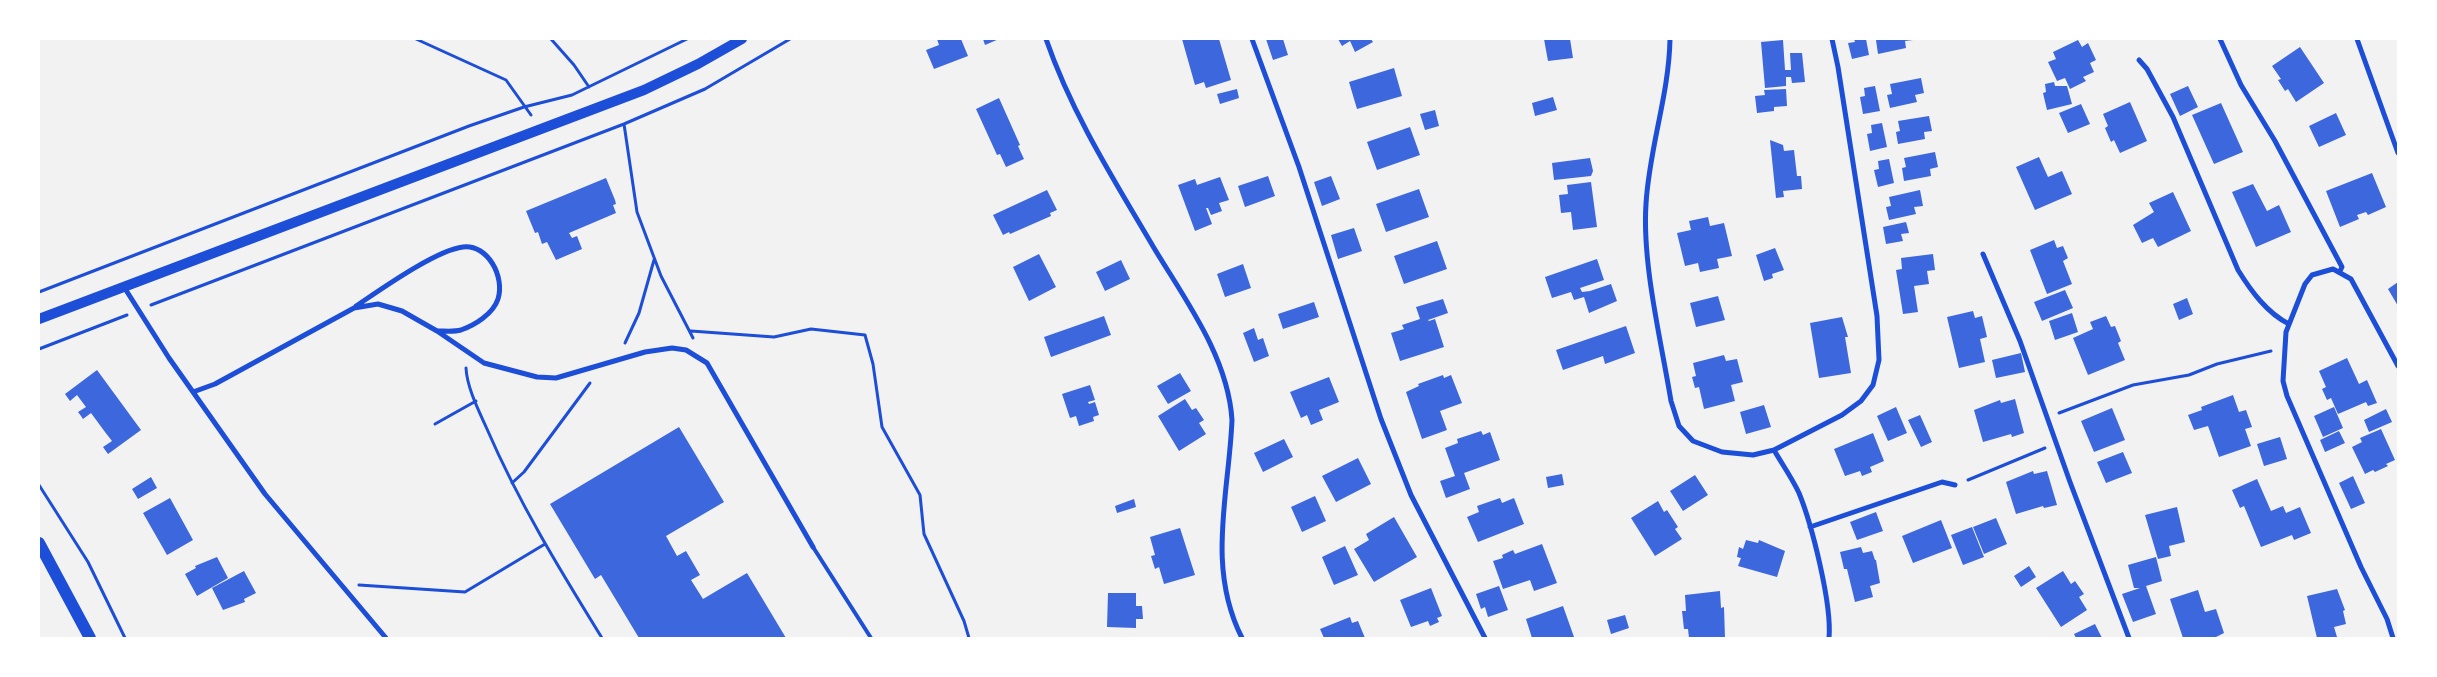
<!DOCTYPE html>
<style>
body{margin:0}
#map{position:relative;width:2437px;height:677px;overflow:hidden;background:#f2f2f2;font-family:Jost,sans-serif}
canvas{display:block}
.frame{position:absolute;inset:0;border:40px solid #fff;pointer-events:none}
</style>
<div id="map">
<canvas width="2437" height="677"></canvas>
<div class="frame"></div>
</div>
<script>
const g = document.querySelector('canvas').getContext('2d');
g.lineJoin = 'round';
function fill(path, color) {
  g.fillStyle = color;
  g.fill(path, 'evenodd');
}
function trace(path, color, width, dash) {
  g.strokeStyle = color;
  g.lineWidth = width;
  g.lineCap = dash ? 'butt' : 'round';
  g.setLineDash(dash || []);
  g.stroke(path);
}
const building = new Path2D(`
 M937 39H961L968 56 934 69 926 50 939 45Z
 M983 39H999L985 45Z
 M1182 39H1219L1231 80 1206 88 1204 82 1195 85Z
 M1266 39H1283L1288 55 1273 60Z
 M1338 39H1371L1373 42 1355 52 1350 41 1342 46Z
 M1544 39H1570L1573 58 1548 61Z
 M1854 39H1866L1869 55 1852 59 1848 43 1855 42Z
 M1880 39H1913V40L1905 41 1906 48 1878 54 1876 40Z
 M1783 40 1785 70H1791L1790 53H1802L1805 82 1792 83 1791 77H1786V86L1765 88 1761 42Z
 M2078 40 2082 47 2088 43 2096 60 2090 63 2094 72 2083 77 2086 81 2070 89 2065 78 2057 81 2048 62 2056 59 2053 52Z
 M2300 47 2324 83 2296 102 2288 89 2285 91 2278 80 2281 79 2272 66Z
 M1394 68 1402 96 1357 109 1349 82Z
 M1921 78 1924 93 1915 95 1917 102 1890 108 1887 95 1892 94 1890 84Z
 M2054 82 2055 86H2067L2072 104 2047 110 2043 93 2046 92 2045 84Z
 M1875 86 1880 111 1863 114 1860 97 1865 96 1864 88Z
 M2188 86 2198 107 2180 116 2170 94Z
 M1237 89 1239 98 1220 104 1217 94Z
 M1786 89 1787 106 1774 107V111L1757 113 1755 96 1765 95 1764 90Z
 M1553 97 1557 110 1535 116 1532 103Z
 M999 98 1020 145 1018 146 1024 159 1006 167 1000 154 997 155 976 109Z
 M2130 102 2147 141 2120 153 2114 140 2111 142 2105 128 2108 126 2103 114Z
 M2221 103 2243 152 2214 164 2192 115Z
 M2081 104 2090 124 2068 133 2059 113Z
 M1435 110 1439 126 1425 130 1420 114Z
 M2336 113 2346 135 2319 147 2309 126Z
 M1929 116 1932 131 1924 132 1925 139 1898 144 1896 132 1900 131 1898 121Z
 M1882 123 1887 147 1870 151 1867 134 1872 133 1871 125Z
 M1410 127 1420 155 1377 170 1367 142Z
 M1770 140 1783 145 1784 151 1794 150 1797 176H1801L1802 189 1783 191 1784 197 1776 198Z
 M1935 152 1938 167 1930 169 1931 176 1904 181 1902 168 1906 167 1904 158Z
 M2039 157 2048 177 2062 171 2072 194 2035 210 2016 167Z
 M1590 158 1593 171 1591 176 1554 180 1552 163Z
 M1889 159 1894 183 1878 187 1874 170 1879 169 1878 161Z
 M2372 173 2386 207 2368 215 2366 212 2357 215 2359 219 2340 227 2326 191Z
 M1268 176 1275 196 1245 207 1238 186Z
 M1331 176 1340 199 1322 206 1314 182Z
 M1220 177 1229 200 1219 203 1222 211 1211 215 1208 208H1206L1212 224 1195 231 1178 185 1195 179 1197 185Z
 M606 178 615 200 616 204 613 205 616 213 569 233 572 238 577 236 582 249 556 260 547 242 542 244 538 232 535 233 526 211Z
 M1591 182 1597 227 1573 230 1571 212 1561 213 1559 195 1568 194 1567 185Z
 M2253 184 2267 211 2279 205 2291 232 2256 247 2232 192Z
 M1419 189 1429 217 1386 232 1376 204Z
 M1047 190 1057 210 1050 213 1051 216 1010 234 1009 232 1003 235 993 215Z
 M1920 190 1923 206 1914 207 1916 214 1889 220 1886 207 1891 206 1889 197Z
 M2173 192 2191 231 2158 247 2153 238 2142 243 2133 225 2154 212 2149 203Z
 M1708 217 1710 226 1724 223 1732 256 1717 259 1719 268 1700 272 1698 263 1685 266 1677 233 1691 230 1689 221Z
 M1906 222 1909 233 1901 234 1903 241 1886 244 1883 227Z
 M1354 228 1362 251 1338 259 1331 235Z
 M2054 240 2057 248 2063 246 2068 258 2063 261 2072 284 2047 294 2030 250Z
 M1437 241 1447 269 1404 284 1394 256Z
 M1775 248 1784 270 1772 274 1773 278 1764 281 1756 255Z
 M1039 254 1056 287 1029 301 1013 267Z
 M1933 254 1935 270 1927 271 1929 284 1914 286 1918 312 1903 314 1896 270 1902 269 1901 258Z
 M1597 259 1604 280 1580 288 1582 292 1590 291 1611 284 1617 301 1589 313 1584 297 1574 300 1571 292 1552 298 1545 277Z
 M1121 260 1130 279 1105 291 1096 272Z
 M1243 264 1251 288 1225 297 1217 274Z
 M2398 282V306L2388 289Z
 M2065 290 2073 308 2042 321 2034 302Z
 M1718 296 1725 320 1696 327 1690 303Z
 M2187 298 2193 314 2179 320 2173 304Z
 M1443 299 1448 313 1428 320 1429 321 1435 319 1444 347 1400 361 1391 333 1404 329 1402 325 1420 319 1416 307Z
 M1314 302 1319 317 1283 329 1278 314Z
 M1973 311 1975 318 1982 316 1987 337 1980 339 1985 362 1959 368 1947 317Z
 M2072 313 2078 332 2055 340 2049 321Z
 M1104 316 1111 335 1051 357 1044 337Z
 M2106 316 2111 327 2115 326 2121 341 2118 343 2125 360 2088 375 2073 338 2093 329 2090 322Z
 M1842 317 1848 337H1845L1851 373 1819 378 1810 323Z
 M1626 326 1635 353 1605 364 1603 356 1563 370 1556 350Z
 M1254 328 1258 340 1263 338 1269 356 1254 362 1243 333Z
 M2021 353 2025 372 1996 378 1992 360Z
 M1724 355 1726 361 1737 359 1743 382 1731 385 1735 401 1704 409 1699 387 1695 388 1692 377 1696 376 1693 363Z
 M2347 358 2359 384 2367 380 2377 403 2368 406 2366 402 2338 414 2331 398 2327 400 2322 389 2326 387 2319 371Z
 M97 370 141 430 108 454 103 447 112 441 105 432 91 413 83 419 81 416 78 412 86 407 77 395 70 401 65 394Z
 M1180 373 1191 391 1168 404 1157 386Z
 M1443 375 1444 378 1451 375 1462 403 1440 411 1447 430 1422 439 1406 392 1419 386 1418 384Z
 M1329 377 1339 402 1319 410 1323 420 1311 425 1307 415 1301 418 1290 392Z
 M1090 385 1095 400 1088 402 1089 404 1095 402 1099 415 1093 417 1094 421 1079 426 1076 416 1070 418 1062 394Z
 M2233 395 2239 412 2246 410 2252 427 2245 429 2251 446 2219 457 2208 426 2194 430 2188 415 2202 410 2201 407Z
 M1185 399 1192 410 1196 408 1204 420 1199 423 1206 434 1179 451 1158 416Z
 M2015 399 2024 433 2012 437 2011 434 1983 442 1974 410 2000 400 2001 403Z
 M1764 405 1771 427 1746 434 1740 412Z
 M1896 407 1907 433 1888 441 1877 416Z
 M2334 407 2343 428 2323 437 2314 416Z
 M2112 408 2125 440 2094 452 2081 421Z
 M2386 409 2392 422 2369 432 2364 420Z
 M1920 415 1932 442 1921 447 1908 420Z
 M679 427 724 502 666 536 677 556 686 551 700 575 691 580 703 599 747 573 786 638H639L601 575 595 579 550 504Z
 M2381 429 2395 460 2386 464 2388 466 2375 472 2373 470 2365 474 2352 447 2362 442 2360 438Z
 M1481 431 1483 435 1490 432 1500 460 1464 473 1470 489 1446 498 1440 481 1455 476 1445 448 1458 443 1457 439Z
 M2339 431 2345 443 2325 452 2320 440Z
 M1873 433 1884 461 1870 467 1872 472 1862 476 1860 471 1845 476 1834 449Z
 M2280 437 2287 459 2264 466 2257 444Z
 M1284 439 1293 457 1263 472 1254 453Z
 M2123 452 2132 473 2106 483 2097 462Z
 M1358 458 1371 484 1336 502 1322 476Z
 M2033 471 2034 474 2047 471 2057 505 2044 508 2043 506 2016 514 2006 482Z
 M1562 474 1564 485 1548 488 1546 477Z
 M1695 475 1708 495 1683 511 1670 491Z
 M2353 476 2365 503 2351 509 2339 483Z
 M151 477 157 488 138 499 132 489Z
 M2257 479 2271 511 2283 506 2286 513 2300 507 2311 533 2294 540 2292 535 2261 547 2244 506 2240 508 2232 490Z
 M1315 496 1326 521 1302 532 1291 507Z
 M170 498 193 540 167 555 143 513Z
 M1500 498 1502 503 1514 498 1524 524 1478 542 1467 517 1479 512 1477 506Z
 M1134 499 1136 507 1117 513 1115 506Z
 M1658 501 1664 512 1667 510 1678 527 1675 529 1682 539 1655 556 1631 518Z
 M2177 507 2185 542 2169 546 2171 556 2158 559 2145 515Z
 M1876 512 1883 531 1857 540 1850 522Z
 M1394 517 1417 557 1374 582 1354 549 1369 540 1366 534Z
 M1996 518 2007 544 1984 554 1973 527Z
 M1941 520 1952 548 1913 563 1902 536Z
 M1972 527 1984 557 1963 565 1951 535Z
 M1180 528 1195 575 1164 584 1159 567 1155 569 1151 556 1155 555 1150 537Z
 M1746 540 1758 543 1759 540 1785 551 1777 577 1738 566 1741 558 1737 557 1739 547 1743 549Z
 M1542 544 1557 583 1534 591 1530 580 1503 589 1493 561 1503 558 1502 555 1513 550 1515 554Z
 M1345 546 1358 575 1334 585 1322 557Z
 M1861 547 1863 553 1872 551 1875 560H1876L1880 583 1870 586 1873 597 1855 602 1847 569H1844L1840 552Z
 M217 557 228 578 197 596 185 574 196 568 195 566Z
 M2156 557 2162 581 2146 586 2156 614 2133 622 2122 594 2140 588H2134L2128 565Z
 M2029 566 2036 577 2021 587 2014 576Z
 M244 571 256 593 244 599 245 602 223 610 212 588Z
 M2063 571 2071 584 2075 581 2084 594 2079 597 2087 610 2061 627 2036 588Z
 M1499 586 1508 610 1488 617 1485 607 1481 609 1476 594Z
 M1431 588 1442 616 1437 618 1439 622 1430 626 1428 621 1411 627 1400 600Z
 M2337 589 2345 610 2343 611 2346 624 2334 627 2337 637 2317 638 2307 596Z
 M2198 590 2205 612 2216 609 2224 633 2214 638H2183L2170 599Z
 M1720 591 1721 608 1724 607 1725 638H1689L1688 629H1684L1682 611H1686L1685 595Z
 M1108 593H1136V606H1142L1143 619H1136V628L1107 627Z
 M1563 606 1574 637 1532 638 1526 619Z
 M1625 615 1629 628 1611 634 1607 620Z
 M1350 617 1352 623 1358 621 1365 638H1324L1320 629Z
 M2095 624 2102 638H2076L2074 634Z`);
const path = new Path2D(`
 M416 39 506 80 531 115
 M551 39 574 65 589 87
 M624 124 637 212 661 276 693 338
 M39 292 469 126 524 107 572 95 687 39
 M151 305 624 124 705 89 790 39
 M691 331 774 337 811 329 865 335 873 364 882 427 920 495 924 534 964 621 969 638
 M625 343 639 313 654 260
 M39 349 127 315
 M466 368C467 388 479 411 487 429 519 503 560 570 602 638
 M2059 413 2133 385 2189 375 2217 364 2271 351
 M435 424 476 401
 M1968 480 2045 448
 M512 483 524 472 590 383
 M39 485 88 562 125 638
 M359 585 465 592 545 544`);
const service = new Path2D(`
 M813 547 871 638`);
const minor = new Path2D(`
 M1046 39C1072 114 1114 180 1154 248 1186 301 1228 357 1232 420 1229 494 1206 567 1242 638
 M1252 39 1299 167 1381 419 1411 495 1485 638
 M1670 39C1669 95 1649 149 1646 204 1642 264 1661 340 1671 401L1679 426 1693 441 1722 452 1753 455 1774 450 1842 415 1861 401 1873 385 1879 360 1877 316 1838 67 1832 39
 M2220 39 2241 85 2275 141 2342 267 2340 271
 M2357 39 2398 153
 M2139 60 2147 69 2173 117 2238 270C2251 291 2267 313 2289 324
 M1983 254 2020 341 2070 482 2129 638
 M124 287 169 358 265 494 386 638
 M356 306C380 290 436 250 463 247 488 244 505 277 498 299 493 314 475 325 461 330 454 332 445 331 438 331
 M193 392 215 384 354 308 378 304 402 311 437 331 484 363 537 377 556 378 645 352 672 348 686 350 707 363 813 547
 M1774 450C1782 464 1792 478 1799 493 1812 525 1832 604 1829 638
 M1810 527 1942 482 1955 485
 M2393 638 2387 619 2361 567 2287 396 2283 381 2286 332 2305 284 2312 275 2333 269 2351 279 2398 366`);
const secondary = new Path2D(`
 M39 319 644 90 698 64 742 39`);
const primary = new Path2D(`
 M39 543 90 638`);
fill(building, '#3d67dc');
trace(path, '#1d4ed8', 3);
trace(service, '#1d4ed8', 4);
trace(minor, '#1d4ed8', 5);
trace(secondary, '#1d4ed8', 10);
trace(primary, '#1d4ed8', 12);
</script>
